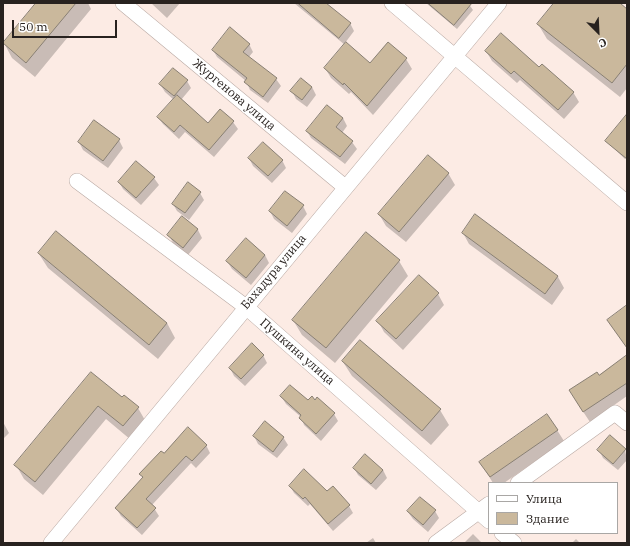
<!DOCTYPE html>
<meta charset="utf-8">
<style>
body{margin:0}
#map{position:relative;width:630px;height:546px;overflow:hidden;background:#fcebe4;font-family:"IBM Plex Serif",serif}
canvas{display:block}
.frame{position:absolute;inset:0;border:4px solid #28221f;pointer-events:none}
.legend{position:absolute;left:488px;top:482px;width:130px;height:52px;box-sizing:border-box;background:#fff;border:1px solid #a9a7a5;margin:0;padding:5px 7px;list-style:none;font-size:12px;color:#28221f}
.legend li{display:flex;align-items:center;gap:8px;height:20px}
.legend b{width:20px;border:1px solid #a9a7a5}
.north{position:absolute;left:578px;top:12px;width:40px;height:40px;-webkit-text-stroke:3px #fff;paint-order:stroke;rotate:156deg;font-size:11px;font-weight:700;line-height:16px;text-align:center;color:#28221f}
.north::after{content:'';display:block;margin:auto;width:14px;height:18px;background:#28221f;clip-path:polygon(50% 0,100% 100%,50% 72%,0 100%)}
.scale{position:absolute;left:12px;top:20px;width:105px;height:18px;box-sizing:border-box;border:2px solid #28221f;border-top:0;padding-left:5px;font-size:12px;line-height:14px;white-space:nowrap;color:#28221f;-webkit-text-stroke:3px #fff;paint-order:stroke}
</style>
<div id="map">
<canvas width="630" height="546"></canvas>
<div class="frame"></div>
<ul class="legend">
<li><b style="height:5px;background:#fff"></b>Улица</li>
<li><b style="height:11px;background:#cab89c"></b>Здание</li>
</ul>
<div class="north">С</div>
<div class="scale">50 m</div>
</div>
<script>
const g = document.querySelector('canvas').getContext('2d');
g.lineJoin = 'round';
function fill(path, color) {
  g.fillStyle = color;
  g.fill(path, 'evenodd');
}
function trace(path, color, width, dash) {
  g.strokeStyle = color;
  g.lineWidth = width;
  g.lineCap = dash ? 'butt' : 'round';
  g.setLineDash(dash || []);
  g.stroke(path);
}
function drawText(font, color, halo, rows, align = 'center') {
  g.font = font + ' "IBM Plex Serif",serif';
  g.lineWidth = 3;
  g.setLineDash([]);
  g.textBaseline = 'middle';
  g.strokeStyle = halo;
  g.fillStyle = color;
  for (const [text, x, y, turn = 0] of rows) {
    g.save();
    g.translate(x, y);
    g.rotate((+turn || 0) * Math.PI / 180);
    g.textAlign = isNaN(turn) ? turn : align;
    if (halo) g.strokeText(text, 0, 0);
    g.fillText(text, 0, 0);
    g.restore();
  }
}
const shadow = new Path2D(`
 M37 3H88L91 9 35 77 12 58 4 43Z
 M151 3H180L167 18Z
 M294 3H324L350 23 354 31 345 43 370 65 406 59 412 69 373 115 351 92 349 94 331 78 325 68 345 45Z
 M426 3H468L473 10 457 29Z
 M555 3H618L627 10V88L620 97 547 39 538 24Z
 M249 44 253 52 248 58 276 79 281 86 268 103 250 90 246 81 217 57 213 50Z
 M486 51 539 68 573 92 579 102 564 119 520 80 517 83 492 61Z
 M301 79 312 87 316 95 307 107 296 99 292 91Z
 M187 81 191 88 181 100 208 125 233 122 238 129 214 157 185 132 179 139 163 124 158 117 174 100 165 92 160 84Z
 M627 116V157L625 159 606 141Z
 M343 118 347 126 342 133 352 142 357 149 345 164 311 138 307 131Z
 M119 140 123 148 108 168 83 150 79 142Z
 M249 158 282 160 286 168 272 183 253 166Z
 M448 173 455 185 406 242 386 226 379 214Z
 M154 178 159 185 141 205 123 189 119 182Z
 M200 193 204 200 189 220 177 211 173 204Z
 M303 206 307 214 292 233 274 219 270 211Z
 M475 216 558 277 564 288 552 305 469 244 463 233Z
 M182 218 198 230 202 238 188 255 173 243 169 235Z
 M246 239 265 255 269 263 251 285 232 269 227 261Z
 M39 254 167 323 175 338 158 359 48 268Z
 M399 261 408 276 335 363 302 335 293 320Z
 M438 294 444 305 403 350 384 332 378 321Z
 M263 355 267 363 245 386 234 376 230 368Z
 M627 356V396L590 422 576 401 599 376Z
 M343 362 440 410 449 425 431 445 352 376Z
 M91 374 122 399 138 408 146 422 131 440 106 419 43 495 24 479 16 465Z
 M281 396 308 402 334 414 338 421 321 441 304 425 301 417 286 404Z
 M3 422 9 433 3 439Z
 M557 430 564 441 504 483H493L480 462Z
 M254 436 283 437 288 445 277 458 258 444Z
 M206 445 210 453 196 468 191 463 152 505 159 516 142 535 121 516 116 508 143 479 141 474 164 455Z
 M599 450H625L627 460 618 470 603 458Z
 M354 468 383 470 387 478 376 490 358 475Z
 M290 486 327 492 349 506 353 513 333 531 310 504 308 506 294 493Z
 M435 511 439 518 428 532 413 519 408 512Z
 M473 534 482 543H464Z
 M373 538 376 543H366Z
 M576 539 580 543H572Z`);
const building = new Path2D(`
 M36 3H76L26 63 3 43Z
 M298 3H326L351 23 339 38Z
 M428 3H472L454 25Z
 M554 3H620L627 9V64L612 83 537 24Z
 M230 27 250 44 243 52 277 78 263 97 244 82 247 78 212 50Z
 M501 33 539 67 542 64 574 92 558 110 514 71 511 74 485 51Z
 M346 42 370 63 388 42 407 58 367 106 344 83 343 85 324 68Z
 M173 68 188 80 174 96 159 84Z
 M301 78 312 87 302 100 290 91Z
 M177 95 208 123 220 109 234 121 209 150 180 125 174 132 157 117Z
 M327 105 343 118 336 127 353 141 340 157 306 131Z
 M627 114V159L605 141Z
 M94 120 120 139 103 161 78 142Z
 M263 142 283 160 268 176 248 158Z
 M428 155 449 173 399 232 378 214Z
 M136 161 155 177 136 198 118 182Z
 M188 182 201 192 185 213 172 204Z
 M285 191 304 205 287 226 269 211Z
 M475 214 558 276 545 294 462 233Z
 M182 216 198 229 183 248 167 235Z
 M56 231 167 323 149 345 38 253Z
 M366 232 400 260 326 348 292 320Z
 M246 238 265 255 246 278 226 261Z
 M419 275 439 293 396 339 376 321Z
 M627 305V348L607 320Z
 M360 340 441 409 422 431 342 361Z
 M252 343 264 355 241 379 229 368Z
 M627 355V383L583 412 569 390 597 372 599 375Z
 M91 372 122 397 124 395 139 407 123 426 98 406 35 482 14 465Z
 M290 385 308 400 312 396 315 400 317 397 335 413 316 434 299 418 301 415 280 396Z
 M547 414 558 430 490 477 479 462Z
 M265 421 284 437 273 452 253 436Z
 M188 427 207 445 192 461 186 456 146 499 156 508 137 528 115 508 143 477 139 474 161 451 164 453Z
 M610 435 626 449 613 464 597 450Z
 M365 454 383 470 371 484 353 468Z
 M304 469 327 491 333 486 350 505 328 524 305 497 303 499 289 486Z
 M420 497 436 510 423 525 407 511Z`);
const minor = new Path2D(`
 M123 3 345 187
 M392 3 627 203
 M77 181 246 307 489 521
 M518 483 615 413 627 423
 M502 533 514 543
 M51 543 499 3
 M436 543 489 504`);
const streetNames = [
 ["Жургенова улица",234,95,40],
 ["Бахадура улица",274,272,-50],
 ["Пушкина улица",297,352,41]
];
fill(shadow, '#0003');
fill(building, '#cab89c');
trace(building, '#887f73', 1);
trace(minor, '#b9a9a3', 16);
trace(minor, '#fff', 15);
drawText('12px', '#28221f', '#fff', streetNames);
</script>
